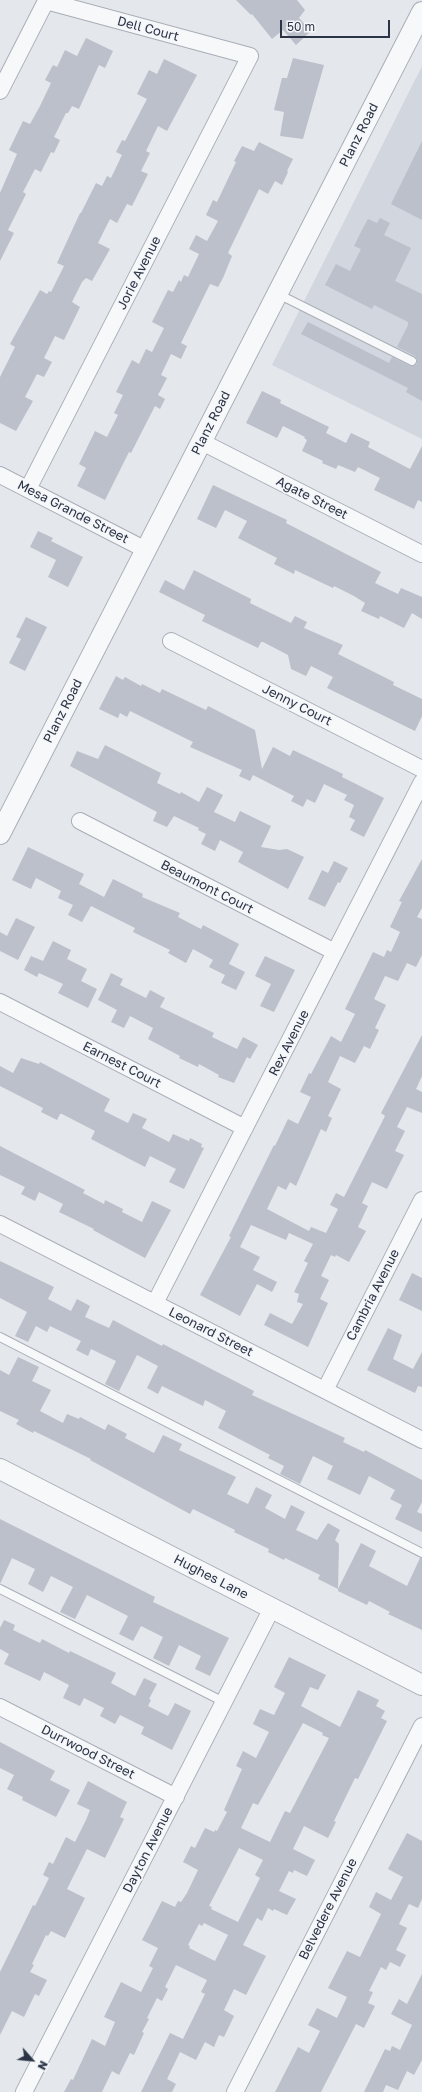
<!DOCTYPE html>
<style>
body{margin:0}
#map{position:relative;width:422px;height:2092px;overflow:hidden;background:#e4e7ec;font-family:"Golos Text",sans-serif}
canvas{display:block}
.north{position:absolute;left:12px;top:2040px;width:40px;height:40px;-webkit-text-stroke:3px #f4f6f9;paint-order:stroke;rotate:117deg;font-size:11px;font-weight:700;line-height:16px;text-align:center;color:#2b3445}
.north::after{content:'';display:block;margin:auto;width:14px;height:18px;background:#2b3445;clip-path:polygon(50% 0,100% 100%,50% 72%,0 100%)}
.scale{position:absolute;left:280px;top:20px;width:110px;height:18px;box-sizing:border-box;border:2px solid #2b3445;border-top:0;padding-left:5px;font-size:12px;line-height:14px;white-space:nowrap;color:#2b3445;-webkit-text-stroke:3px #f4f6f9;paint-order:stroke}
</style>
<div id="map">
<canvas width="422" height="2092"></canvas>
<div class="north">N</div>
<div class="scale">50 m</div>
</div>
<script>
const g = document.querySelector('canvas').getContext('2d');
g.lineJoin = 'round';
function fill(path, color) {
  g.fillStyle = color;
  g.fill(path, 'evenodd');
}
function trace(path, color, width, dash) {
  g.strokeStyle = color;
  g.lineWidth = width;
  g.lineCap = dash ? 'butt' : 'round';
  g.setLineDash(dash || []);
  g.stroke(path);
}
function drawText(font, color, halo, rows, align = 'center') {
  g.font = font + ' "Golos Text",sans-serif';
  g.lineWidth = 3.5;
  g.setLineDash([]);
  g.textBaseline = 'middle';
  g.strokeStyle = halo;
  g.fillStyle = color;
  for (const [text, x, y, turn = 0] of rows) {
    g.save();
    g.translate(x, y);
    g.rotate((+turn || 0) * Math.PI / 180);
    g.textAlign = isNaN(turn) ? turn : align;
    if (halo) g.strokeText(text, 0, 0);
    g.fillText(text, 0, 0);
    g.restore();
  }
}
const built = new Path2D(`
 M422 66V439L272 365Z`);
const building = new Path2D(`
 M236 0H297L305 10 299 18 311 31 296 45 283 30 272 39 252 14 251 15Z
 M86 38 113 51 105 68 99 65 79 109 72 106 68 113H66L54 137 60 140 54 153 51 152 41 172 35 169 23 192 26 194 8 230 14 233 0 261V193L17 154 9 150 23 121 30 124 40 106 51 83 45 80 53 65 57 67 65 50 77 56Z
 M293 58 324 65 303 139 280 136 284 112 274 110 282 78H287Z
 M164 59 197 75 167 131 158 126 146 151 150 153 141 171 148 174 132 206 127 204 117 223 110 219 98 243 110 249 92 281 86 278 82 282 72 302 80 307 64 340 55 336 44 358 52 362 44 377 37 374 25 397 33 401 16 431 0 423V377L15 347 10 344 40 290 47 294 49 291 51 292 64 266 57 263 80 213H81L96 183 102 186 107 176 111 178 122 155 116 152 122 140 125 141 147 99 137 94 149 70 157 74Z
 M422 141V220L391 204Z
 M259 142 293 159 287 171 288 172 282 185 275 181 268 194 259 189 228 253 232 256 223 278 218 287 210 284 181 343 187 346 181 359 171 354 161 375 167 378 158 395 165 399 160 409 155 406 131 453 129 452 105 500 77 486 86 468 79 464 95 431 107 437 118 415 114 413 123 395 116 392 132 360 139 364 146 349 152 352 164 328 152 322 168 290 173 292 179 280 181 282 184 275 188 277 199 254 189 249 196 235 207 241 218 221 206 215 213 200 217 202 236 162 234 161 242 146 254 151Z
 M380 218 390 223 384 235 411 248 395 281 422 294V401L406 392 408 388 301 334 308 322 389 363 392 357 410 366 417 364V360L415 356 397 347 408 325V322L374 305 372 309 325 285 336 264 350 271 361 249 354 246 363 228 368 219 377 223Z
 M262 391 281 400 280 403 329 427 326 433 346 443 351 433 370 442 368 447 410 469 422 446V502L418 500 414 509 374 490 380 478 358 467 355 472 338 465 336 469 322 463 323 461 302 451 307 440 304 438 305 437 283 426 277 438 246 423Z
 M213 485 287 520 286 523 381 572 375 583 398 594 401 588 422 597V619L412 613 404 628 380 616 379 619 361 611 365 603 354 596 334 586 333 588 295 570 294 574 274 564 277 558 238 538 247 521 225 510 216 528 197 519Z
 M38 531 53 538 51 541 83 557 68 587 48 577 56 560 30 547Z
 M194 570 251 599 250 603 291 623 295 616 307 622 304 628 343 645 338 654 394 682 393 685 422 699V716L415 731 327 688 333 677 311 666 306 676 291 669 288 655 263 642H261L258 648 202 621 205 615 159 592 165 580 184 590Z
 M26 617 47 627 25 671 9 663 21 639 16 637Z
 M116 676 123 680 125 677 141 686 142 684 160 693 162 689 206 710 208 706 255 730 262 769 273 747 290 756 293 750 343 774 342 777 384 798 364 837 350 830 355 820 349 817 354 805 344 800 347 795 324 784 315 803 307 799 303 807 291 801 294 796 253 775 250 781 239 776 242 770 190 747 193 742 130 711 127 717 120 713 118 718 99 709Z
 M105 745 161 773 157 783 180 794 181 792 199 802 207 787 223 795 214 812 235 822 240 811 271 826 261 847 279 850 287 849 304 857 288 889 238 862 243 852 220 840 215 851 201 844 206 834 198 830 199 828 174 816 167 827 153 821 157 812 70 766 77 751 98 759Z
 M28 847 84 874 79 884 104 897 113 879 143 894 142 897 180 913 178 917 201 929 203 925 239 944 229 964 245 972 236 990 221 983 225 975 209 967 213 960 193 949 186 963 168 953 170 950 133 932 135 928 91 906 82 922 68 915 73 905 58 898 61 891 36 878 31 889 12 880Z
 M422 859V908L417 917 422 919V955L416 967 407 963 398 981 385 976 374 999 386 1005 375 1028 379 1030 370 1049 364 1046 355 1063 340 1056 328 1082 341 1089 328 1116 332 1118 326 1132 321 1129 296 1186 290 1182 286 1190 278 1186 267 1209 309 1231 311 1227 326 1233 338 1209 330 1205 336 1193 344 1197 345 1195 385 1116 381 1113 422 1035V1076L416 1089 422 1092V1113L407 1107 397 1127 405 1131 395 1151 404 1155 387 1189 372 1182 362 1203 368 1206 358 1227 366 1231 349 1262 336 1255 335 1257 331 1255 321 1276 329 1280 320 1299 328 1303 308 1347 264 1325 270 1313 292 1324 303 1304 297 1302 299 1294 294 1292 308 1263 304 1261 313 1244 289 1233 286 1240 251 1225 240 1247 260 1257 253 1270 277 1282 272 1292 257 1284 240 1316 200 1295 231 1237 229 1236 274 1145 275 1146 288 1119 298 1124 311 1097 300 1092 309 1073 311 1074 331 1036 341 1042 355 1014 345 1009 373 952 384 957 387 950 391 952 400 932 390 927 402 902 399 901Z
 M334 861 348 868 340 883 338 882 325 907 308 899 322 870 328 873Z
 M16 918 35 927 18 960 0 951V932L7 936Z
 M53 941 71 950 67 959 87 969 81 981 97 989 88 1008 58 993 63 984 39 973 37 977 24 970 31 956 43 961Z
 M265 956 295 970 274 1012 260 1006 271 984 255 976Z
 M111 973 123 979 120 985 146 998 150 990 165 998 160 1007 214 1033 212 1037 237 1049 243 1037 258 1045 250 1059 247 1057 234 1083 218 1077 219 1075 199 1064 198 1067 179 1058 180 1056 148 1039 153 1028 130 1016 124 1028 111 1022 117 1010 98 1000Z
 M21 1058 39 1064 40 1062 110 1099 104 1111 128 1123 133 1113 147 1119 142 1128 169 1142 173 1134 189 1141 190 1138 202 1144 201 1147 204 1148 184 1189 169 1182 176 1169 150 1156 145 1167 91 1139 95 1131 62 1114H60L57 1120 41 1112 43 1108 0 1086V1066L13 1073Z
 M0 1146 85 1190 83 1193 104 1204 105 1200 123 1209 122 1212 142 1222 152 1201 171 1210 145 1258 93 1230 94 1229 59 1212 63 1204 39 1192 35 1201 21 1194 25 1187 0 1175Z
 M0 1261 54 1287 48 1299 71 1311 77 1299 90 1306 85 1317 109 1328 113 1320 162 1346 163 1344 254 1391 252 1395 345 1438 343 1442 364 1452 365 1450 422 1480V1502L417 1512 422 1514V1532L395 1519 402 1505 390 1499 395 1490 369 1476 360 1495 327 1479 333 1466 313 1456 300 1484 280 1474 284 1466 268 1458 270 1455 218 1428 226 1411 205 1400 203 1406 162 1386 158 1394 147 1388 158 1366 137 1355 119 1391 105 1384 116 1361 91 1349 88 1356 76 1350 81 1341 50 1326 47 1332 36 1326 28 1342 15 1336 27 1312 0 1298Z
 M412 1273 422 1278V1311L399 1300Z
 M388 1328 402 1335 393 1359 413 1369 422 1352V1387L418 1386 415 1393 367 1370Z
 M18 1357 39 1367 32 1381 51 1390 40 1411 63 1423 67 1414 79 1419 80 1417 105 1430 108 1424 127 1434 125 1438 154 1453 163 1435 182 1444 179 1450 236 1477 227 1494 248 1504 256 1487 272 1495 265 1508 285 1519 291 1505 305 1512 296 1530 317 1540 328 1523 340 1530 335 1540 339 1544 338 1589 361 1543 376 1551 369 1566 407 1586 420 1558H422V1630L388 1614 390 1612 369 1601 367 1605 338 1591V1589L318 1579 320 1575 285 1558 284 1560 268 1552 269 1549 234 1532 235 1530 193 1509 190 1514 90 1460 91 1459 34 1431 33 1433 16 1424 19 1420 0 1411V1370L9 1375Z
 M0 1519 155 1597 153 1602 229 1638 210 1676 195 1669 201 1656 179 1645 169 1666 153 1658 163 1637 141 1626 133 1641 119 1634 128 1616 87 1595 75 1619 60 1612 73 1587 51 1576 43 1592 28 1584 35 1569 12 1558 0 1584Z
 M4 1620 15 1625 13 1630 40 1643 42 1639 69 1653 70 1651 116 1673 111 1683 135 1696 144 1678 157 1684 149 1699 151 1700 148 1706 168 1716 175 1703 191 1711 172 1750 141 1734 144 1727 120 1715 115 1724 100 1716 104 1708 84 1698 80 1706 63 1698 69 1685 44 1672 40 1681 4 1664 9 1654 0 1649V1628Z
 M289 1657 326 1675 318 1690 310 1687 301 1706 340 1727 358 1690 379 1700 376 1706 385 1711 381 1718 387 1721 358 1779 355 1778 334 1821 336 1822 328 1838 304 1826 293 1849 315 1860 307 1876 294 1870 293 1873 289 1871 279 1891 296 1899 287 1915 274 1909 273 1911 268 1908 262 1921 257 1918 243 1945 266 1956 246 1995 234 1989 224 2010 234 2016 224 2037 219 2035 214 2047 205 2042 196 2060 180 2052 167 2079 176 2084 172 2092H141L170 2033 183 2039 205 1994 201 1992 207 1980 176 1965 165 1987 168 1989 162 2001 157 1998 147 2018 149 2019 142 2032 144 2033 134 2055 130 2053 119 2075 112 2071 102 2092H64L71 2079 73 2080 92 2039 105 2046 115 2022 104 2017 121 1982 141 1992 153 1968 149 1966 158 1948 142 1940 162 1901 175 1907 178 1901 181 1902 187 1893 198 1870 183 1862 191 1846 195 1848 205 1828 214 1832 215 1830 217 1831 227 1812 224 1810 242 1769 236 1766 243 1751 256 1758 269 1732 253 1724 260 1709 274 1715 285 1693 274 1687ZM303 1723 323 1733 322 1735 329 1738 290 1813 285 1811 270 1842 241 1828 253 1803 258 1805ZM239 1848 263 1860 255 1875 260 1878 238 1922 211 1909 212 1907 209 1906ZM204 1923 228 1935 215 1961 189 1948 190 1946 188 1945 199 1924 202 1926Z
 M0 1742 55 1771 50 1780 70 1790 56 1817 22 1800 23 1797 7 1789 14 1775 0 1768Z
 M88 1781 127 1802 120 1817 124 1819 105 1858 87 1849 67 1889 85 1898 65 1938 51 1931 48 1936 46 1935 32 1964 34 1965 30 1972 47 1980 39 1996 35 1994 24 2017 12 2011 0 2035V1972L33 1905 35 1906 49 1878 43 1875 49 1862 53 1864 66 1837 75 1842 86 1820 90 1810 77 1804Z
 M407 1833 422 1841V1899L418 1908 409 1904 399 1924 407 1928 396 1950 406 1955 400 1967 390 1962 386 1970 381 1967 369 1991 373 1992 368 2003 375 2006 364 2028 356 2024 321 2092H275L298 2047 309 2053 320 2031 308 2025 317 2008 337 2018 347 1997 328 1988 347 1951 360 1957 381 1914 369 1907 376 1892 391 1900 403 1877 388 1869Z
 M422 1974V2060L414 2075 407 2071 398 2090 386 2085 383 2092H364L385 2049 390 2051 392 2046 400 2050 412 2025 391 2014 399 1999 407 2004Z`);
const service = new Path2D(`
 M278 294 412 361
 M0 1337 422 1553
 M0 1589 224 1702`);
const minor = new Path2D(`
 M0 91 46 1 250 56 28 489
 M202 442 422 554
 M0 475 146 550
 M171 641 422 769
 M80 821 335 952
 M0 1002 245 1128
 M0 1224 422 1440
 M155 1303 422 782
 M325 1390 422 1200
 M0 1707 176 1797
 M24 2092 272 1608
 M235 2092 422 1726`);
const tertiary = new Path2D(`
 M0 834 422 12
 M0 1469 422 1685`);
const streetNames = [
 ["Dell Court",148,29,15],
 ["Planz Road",359,135,-63],
 ["Jorie Avenue",139,273,-63],
 ["Planz Road",211,423,-63],
 ["Agate Street",312,498,27],
 ["Mesa Grande Street",73,512,27],
 ["Jenny Court",297,705,27],
 ["Planz Road",63,711,-63],
 ["Beaumont Court",207,887,27],
 ["Rex Avenue",289,1043,-63],
 ["Earnest Court",122,1065,27],
 ["Cambria Avenue",373,1295,-63],
 ["Leonard Street",211,1332,27],
 ["Hughes Lane",211,1577,27],
 ["Durrwood Street",88,1752,27],
 ["Dayton Avenue",148,1850,-63],
 ["Belvedere Avenue",328,1909,-63]
];
fill(built, '#d2d6de');
fill(building, '#bbc0ca');
trace(service, '#a9aeb7', 10);
trace(minor, '#a9aeb7', 18);
trace(tertiary, '#a9aeb7', 22);
trace(service, '#f7f8fa', 8);
trace(minor, '#f7f8fa', 16);
trace(tertiary, '#f7f8fa', 20);
drawText('13px', '#2b3445', '#f4f6f9', streetNames);
</script>
